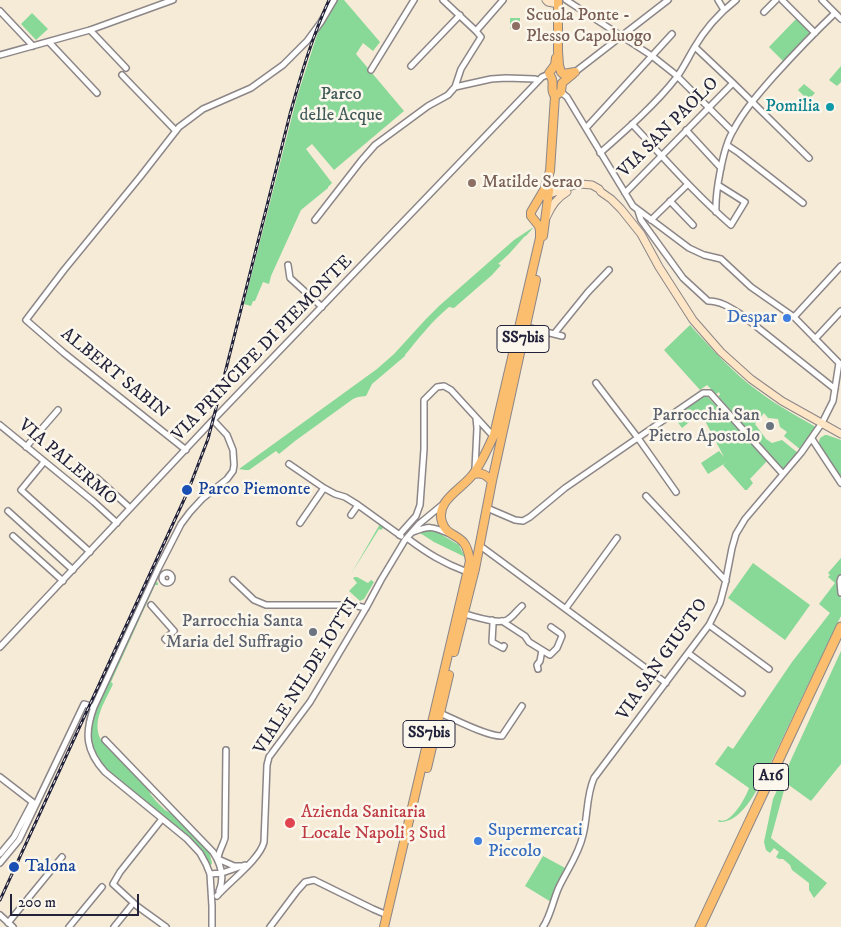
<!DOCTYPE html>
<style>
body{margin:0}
#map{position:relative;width:841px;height:927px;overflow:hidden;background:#f6ebd6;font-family:"IM FELL DW Pica",serif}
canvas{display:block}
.scale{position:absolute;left:10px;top:894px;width:129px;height:22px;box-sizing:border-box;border:2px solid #22223b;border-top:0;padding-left:6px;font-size:15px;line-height:18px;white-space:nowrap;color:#22223b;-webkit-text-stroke:4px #fbf7ec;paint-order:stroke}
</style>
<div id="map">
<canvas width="841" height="927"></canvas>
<div class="scale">200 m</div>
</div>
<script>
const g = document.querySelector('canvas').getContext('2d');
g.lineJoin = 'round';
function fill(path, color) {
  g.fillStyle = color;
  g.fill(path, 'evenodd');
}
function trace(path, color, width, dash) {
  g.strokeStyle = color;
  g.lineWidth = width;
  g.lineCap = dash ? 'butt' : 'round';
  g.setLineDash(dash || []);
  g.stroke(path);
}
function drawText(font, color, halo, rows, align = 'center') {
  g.font = font + ' "IM FELL DW Pica",serif';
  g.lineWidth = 5;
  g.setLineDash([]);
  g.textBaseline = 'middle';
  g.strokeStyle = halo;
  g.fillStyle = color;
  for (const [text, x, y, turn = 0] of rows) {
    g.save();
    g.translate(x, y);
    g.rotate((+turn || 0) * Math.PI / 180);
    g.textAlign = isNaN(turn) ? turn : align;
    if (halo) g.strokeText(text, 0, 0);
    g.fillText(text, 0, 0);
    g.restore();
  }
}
const green = new Path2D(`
 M335 0H344L380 42 373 51 363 43 356 54 404 111 334 170 312 144 306 149 332 183 328 187V188L301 210 271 276 269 284 263 282 255 301H253L251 306 244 304 297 97 317 35Z
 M32 13 48 29 36 40 21 24Z
 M510 18H520V30L510 29Z
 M797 18 811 32 784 62 769 47Z
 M841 66V82L837 86 829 80Z
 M804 84 815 93 808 100 798 90Z
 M532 228H533L526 236H525L509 254 498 264 501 265 492 275 454 308 449 307C432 321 419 338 405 355V356L372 384 366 396 358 397 353 399 295 441 279 454 276 451 249 470H245L239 469 377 369 394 354 426 319 439 306 514 240Z
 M690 325C711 348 732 372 758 391 775 404 795 415 814 426L816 428 801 450 785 437 784 436 787 432 780 427 778 419 768 418 764 413 755 424 766 439 772 443 782 440 798 453 783 469 782 468 718 396 720 395 719 392 716 394 707 385 700 390 664 350Z
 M703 396H707L767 461 750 479 753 483 747 490H745L723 465 727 462 708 474 701 463 719 451 724 457 702 415H698L682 428 674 417Z
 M825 435H827L841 440V481L818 446 820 438Z
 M380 524 389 531 383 528 381 530 379 529 351 574Z
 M426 530 437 532 459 545 465 557 434 542 420 533Z
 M841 558V575L838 582 837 586 841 599V616L836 626 763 779C754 795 740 823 719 822L718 820C721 821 723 821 726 820 735 816 746 797 749 788L715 764 728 746 733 749 792 662 830 613 819 604 835 583 828 577 830 575 828 573Z
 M753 563 810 605 785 640 728 598Z
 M355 577H357L368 583 371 580 374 582 364 599 360 601 349 591 357 583 353 578Z
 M155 581 158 583V585H155L111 682 113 684C105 702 91 721 101 740L148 788 151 795 156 801 165 810 174 815 209 851 212 863 210 867 206 858 194 842 105 768C92 751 87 732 95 712Z
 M841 651V764L811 801 786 783 771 838 827 883 814 898 809 890V883L792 870 790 865 783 859H779L776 857 779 852 774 848 770 853 766 850 764 842 773 799Z
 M543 856 567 869 551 902 525 886Z`);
const street = new Path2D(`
 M443 0 476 31 481 37 461 69 455 87
 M566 0 652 56 676 75 732 131
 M718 0 724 10
 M782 0 815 33
 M822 0 841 19
 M0 11 33 46
 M764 12 776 0
 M90 30 126 68
 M476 31 503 0
 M49 42 97 93
 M695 47 733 83 809 158
 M0 55 90 30 173 0
 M411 66 460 15
 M371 70 414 0
 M575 72 668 0
 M122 75 176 131
 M561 92 567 97 633 206 689 248 704 255 721 259 751 287 794 317 840 364
 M632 124C664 158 695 194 731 225L745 202 718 185
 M586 128 672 34
 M686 130 721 168
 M727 145 739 153 803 203
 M600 153C625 131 656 104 676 78 683 69 688 58 694 48 705 29 718 14 736 0
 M625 193 733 83
 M670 201 693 225
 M638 211 641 220 683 278 708 301C721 301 731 308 742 315L835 389
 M716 212C715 193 723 147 733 131 744 110 759 93 774 76 794 54 814 33 835 13
 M315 220 361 161 375 145 428 106 448 95 455 87 491 79 506 78 535 79 538 80
 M651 220 688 184
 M288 265 290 278 322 307
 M794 317 841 266
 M526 327 562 336
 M554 334 588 292 609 270
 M815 339 841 311
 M596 383 638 438 676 492
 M0 425 94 502 117 523
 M812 439 841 483
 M26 447 58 410
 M186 450 64 353 26 320 64 270 140 177 179 127 203 109 251 88 283 65 307 41 321 22 334 0
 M44 462 21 490 90 552
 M289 464 324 488 335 494 345 497 358 505 401 536
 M475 469 477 428 476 418
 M97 478 130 508
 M646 496 726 581
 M487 508 515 520 523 521 530 517 565 488 703 393H710L783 474
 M8 511 73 570
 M351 515 358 505
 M300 523 324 488
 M413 532C429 526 431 526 448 533
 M399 535 416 516 420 505 424 449V400L437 387 444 386 451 390 494 437
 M13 536 63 581
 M407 538C427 553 443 563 467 572
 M479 545 666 683
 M162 578a5 5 0 1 1 10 0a5 5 0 1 1-10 0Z
 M841 578 840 581 841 593
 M233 580 254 600 266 605H353L366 608
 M151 605 174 631 165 639 169 643
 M566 608 617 538
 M464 614C474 616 497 625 507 620 513 617 517 610 522 606
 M492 620 493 624 492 642 503 648 504 646
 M502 621 525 636 529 642 550 655 557 648 562 636 561 634 551 627
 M709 625 769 669
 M0 647 213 420 542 77 549 74
 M688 653 742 693
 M538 669 537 665 540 661 542 650
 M440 713C454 719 488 737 502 736L522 706
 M105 740 213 852C221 864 225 877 219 891
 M0 777 35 804
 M162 819 120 872 113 884 137 906 166 927
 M0 854 14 837 32 803
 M218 858C219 851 223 845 225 838L226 750
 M218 859 234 866H241
 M0 863 19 840 84 704 94 707
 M210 874 222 873 245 865
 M217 896C229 882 260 859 264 842L267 765 269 757 310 702 366 608 381 580 405 540 419 524 442 505
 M0 915 13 927
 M8 923 62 857
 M69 927 102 887
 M114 927 131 906
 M212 927V906L210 874 206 864 200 853 187 839 105 772C86 751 84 734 94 707L158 569 181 524 190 512 202 499 227 479 233 471 234 465 233 450 227 435 213 420
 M270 927 297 891 305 882 314 880 373 909 387 915
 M543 927C551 915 553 900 559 887 567 870 579 854 583 835 588 816 586 796 594 778L709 625 720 603 725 584 732 548 736 534 745 519 801 453 822 423 833 401 839 363`);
const secondary = new Path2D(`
 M546 0 548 2 558 4
 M544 196 574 185 580 184 592 185 599 189 601 192 611 199 621 209 641 234 659 267 693 320 721 352 751 379 782 401 841 434
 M547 216C552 205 557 198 567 192`);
const primary = new Path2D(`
 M558 0V51L559 65 561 72 563 74 575 72
 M556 58 555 65 549 73C550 75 551 77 552 79 554 86 550 90 555 96L561 92 562 83 573 74
 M543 236 550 183
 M474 474C482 472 486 475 492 481
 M454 652 475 569 492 481 536 280
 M427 768 449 675
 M384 927 470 561C469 555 468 548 464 543 457 534 446 535 442 522 435 500 463 489 474 473 482 462 488 448 494 435L540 238V231L539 226 531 216V212L544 190 550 171 555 96`);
const highway = new Path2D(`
 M700 927 841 627`);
const rail = new Path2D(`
 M0 900 188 491 208 439 221 389 290 114C301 75 312 37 329 0`);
const markers = [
 [516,26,5,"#8d6e63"],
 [830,107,5,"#0f9aa8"],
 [472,183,5,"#8d6e63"],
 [787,318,5,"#3f7fe0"],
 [770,426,5,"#6b7280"],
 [187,490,6,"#1a4fb4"],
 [313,632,5,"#6b7280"],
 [290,823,6,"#e0444e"],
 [478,841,5,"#3f7fe0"],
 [14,867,6,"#1a4fb4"]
];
const shields = [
 [523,339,52],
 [429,734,52],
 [771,777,35]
];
const shieldNames = [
 ["SS7bis",523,339],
 ["SS7bis",429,734],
 ["A16",771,777]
];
const educationNames = [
 ["Scuola Ponte -",526,16],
 ["Plesso Capoluogo",526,37],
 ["Matilde Serao",482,183]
];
const parkNames = [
 ["Parco",341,95],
 ["delle Acque",341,116]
];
const cultureNames = [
 ["Pomilia",820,107]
];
const streetNames = [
 ["VIA SAN PAOLO",669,128,-45],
 ["VIA PRINCIPE DI PIEMONTE",263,349,-46],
 ["ALBERT SABIN",114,374,39],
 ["VIA PALERMO",67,463,40],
 ["VIA SAN GIUSTO",663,660,-55],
 ["VIALE NILDE IOTTI",307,677,-58]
];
const shopNames = [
 ["Despar",777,318],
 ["Supermercati",488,831,"left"],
 ["Piccolo",488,852,"left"]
];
const worshipNames = [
 ["Parrocchia San",760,416],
 ["Pietro Apostolo",760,437],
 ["Parrocchia Santa",303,622],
 ["Maria del Suffragio",303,643]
];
const transitNames = [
 ["Parco Piemonte",198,490],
 ["Talona",25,867]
];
const healthNames = [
 ["Azienda Sanitaria",301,813],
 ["Locale Napoli 3 Sud",301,834]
];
fill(green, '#88d898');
trace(street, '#8c8688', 8);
trace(secondary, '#8c8688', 9);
trace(primary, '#8c8688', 10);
trace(highway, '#8c8688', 11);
trace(street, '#fff', 5);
trace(secondary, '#fde5c5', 7);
trace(primary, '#fbbd6e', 8);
trace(highway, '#fbbd6e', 9);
trace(rail, '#22223b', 3);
trace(rail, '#fbf7ec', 1, [4]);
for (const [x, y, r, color] of markers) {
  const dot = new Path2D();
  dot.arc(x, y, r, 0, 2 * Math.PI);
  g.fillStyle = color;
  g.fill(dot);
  trace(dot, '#fbf7ec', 2);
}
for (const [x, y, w] of shields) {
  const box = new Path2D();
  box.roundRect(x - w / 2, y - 13.5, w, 27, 4);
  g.fillStyle = '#fbf7ec';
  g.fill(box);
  trace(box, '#22223b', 1);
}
drawText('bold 16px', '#22223b', null, shieldNames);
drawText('18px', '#785e54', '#fbf7ec', educationNames, 'left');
drawText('18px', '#415957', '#fbf7ec', parkNames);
drawText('18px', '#0d838f', '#fbf7ec', cultureNames, 'right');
drawText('18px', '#22223b', '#fbf7ec', streetNames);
drawText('18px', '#366cbe', '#fbf7ec', shopNames, 'right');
drawText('18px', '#5b616d', '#fbf7ec', worshipNames, 'right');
drawText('18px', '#164399', '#fbf7ec', transitNames, 'left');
drawText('18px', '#be3a42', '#fbf7ec', healthNames, 'left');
</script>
